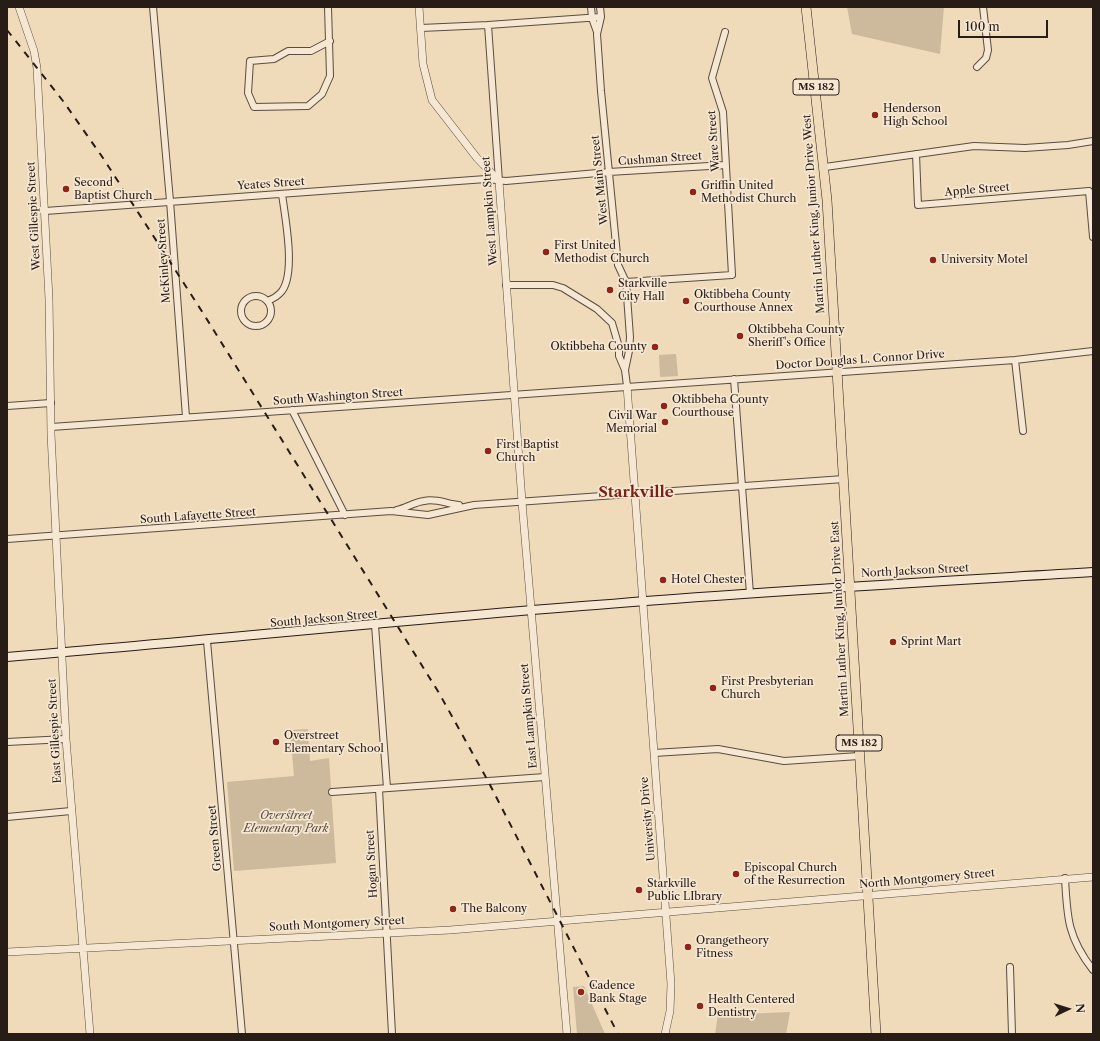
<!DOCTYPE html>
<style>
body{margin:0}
#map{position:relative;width:1100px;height:1041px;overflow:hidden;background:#efdab9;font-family:"Libre Caslon Text",serif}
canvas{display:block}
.frame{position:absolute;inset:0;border:8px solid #281c17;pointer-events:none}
.north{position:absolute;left:1048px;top:989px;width:40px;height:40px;-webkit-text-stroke:3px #f5e7d2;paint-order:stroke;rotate:86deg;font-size:11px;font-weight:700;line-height:16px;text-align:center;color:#281c17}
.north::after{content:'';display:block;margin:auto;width:14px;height:18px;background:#281c17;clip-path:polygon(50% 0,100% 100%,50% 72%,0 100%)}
.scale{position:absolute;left:958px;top:20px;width:90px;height:18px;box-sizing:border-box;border:2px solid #281c17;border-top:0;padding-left:5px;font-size:12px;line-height:14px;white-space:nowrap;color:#281c17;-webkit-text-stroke:3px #f5e7d2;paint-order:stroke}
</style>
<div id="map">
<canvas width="1100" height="1041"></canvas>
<div class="frame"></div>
<div class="north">N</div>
<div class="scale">100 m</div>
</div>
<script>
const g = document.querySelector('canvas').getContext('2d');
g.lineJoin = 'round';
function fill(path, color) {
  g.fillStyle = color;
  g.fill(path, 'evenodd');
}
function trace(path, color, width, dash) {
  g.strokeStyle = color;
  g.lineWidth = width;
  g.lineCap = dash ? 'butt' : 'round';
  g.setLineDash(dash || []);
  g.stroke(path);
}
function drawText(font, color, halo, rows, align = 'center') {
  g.font = font + ' "Libre Caslon Text",serif';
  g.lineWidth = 3.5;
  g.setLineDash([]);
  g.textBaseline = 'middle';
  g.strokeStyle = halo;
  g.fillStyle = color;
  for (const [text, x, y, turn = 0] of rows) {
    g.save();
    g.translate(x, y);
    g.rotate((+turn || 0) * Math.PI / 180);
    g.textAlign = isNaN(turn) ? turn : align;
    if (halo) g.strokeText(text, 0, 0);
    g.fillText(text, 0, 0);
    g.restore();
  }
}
const green = new Path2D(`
 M847 7H944L940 54 852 34Z
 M676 354 678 376 660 377 659 355Z
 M308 729 310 761 329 758 336 863 234 871 227 782 294 776 290 730Z
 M584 986 605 1034H577L573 987Z
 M790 1012 786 1034H715L718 1015Z`);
const minor = new Path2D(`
 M153 7 170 201 186 417
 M328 7 330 76 322 94 308 106 254 107 248 93 250 61 274 59 288 51H311L330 41
 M591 7 592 18 597 32
 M600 7 601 17 597 34 601 91 618 265 626 282 630 337 629 351 625 370 627 386
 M488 25 499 181
 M421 28 488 25 601 17
 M977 67 986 58 988 50 983 7
 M916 154 918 205 1089 191 1093 237
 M825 167 974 146 1025 148 1068 145 1093 141
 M45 211 486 179 506 181 609 172 726 165
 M626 282 732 275 723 112 712 78 725 32
 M506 285H553L563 288 597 309 612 323 619 347V356L625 370
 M241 311a15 15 0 1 1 30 0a15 15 0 1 1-30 0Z
 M267 301C273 299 278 296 282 291 296 272 285 217 282 194
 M1015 360 1023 431
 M734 379 750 594
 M7 406 51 403
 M292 410 345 515
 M51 427 1015 360 1093 351
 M397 510C406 508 415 502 424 501 436 498 447 504 459 505
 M7 539 391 511 428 515 474 505 844 479
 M375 625 387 788
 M207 641 242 1034
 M7 742 66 739
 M654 753 718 749 784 761 859 756
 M379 789 392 1034
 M332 792 545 777
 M7 817 71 811
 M1065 878C1067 918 1068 938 1093 970
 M1010 967 1012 1034`);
const tertiary = new Path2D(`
 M19 7 34 51 37 68 49 299 51 434 66 739 90 1034
 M419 7 423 64 432 100 477 158 499 181 522 502 567 1034
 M627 386 671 984 670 1011 665 1034
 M7 952 450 930 1093 877`);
const secondary = new Path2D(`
 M7 657C203 641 399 620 596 605 761 591 927 582 1093 572`);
const primary = new Path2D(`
 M806 7 827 200 876 1034`);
const rail = new Path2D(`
 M7 30 63 101 103 158 203 313 439 693 488 781 618 1034`);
const markers = [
 [875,115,4,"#8f2418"],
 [66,189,4,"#8f2418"],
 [693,192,4,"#8f2418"],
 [546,252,4,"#8f2418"],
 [933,260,4,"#8f2418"],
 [610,290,4,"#8f2418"],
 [686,301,4,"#8f2418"],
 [740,336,4,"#8f2418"],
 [655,347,4,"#8f2418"],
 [664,406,4,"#8f2418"],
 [665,422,4,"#8f2418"],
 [488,451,4,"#8f2418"],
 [663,580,4,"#8f2418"],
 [893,642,4,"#8f2418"],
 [713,688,4,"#8f2418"],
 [276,742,4,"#8f2418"],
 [736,874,4,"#8f2418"],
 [639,890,4,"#8f2418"],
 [453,909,4,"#8f2418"],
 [688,947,4,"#8f2418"],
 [581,992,4,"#8f2418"],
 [700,1006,4,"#8f2418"]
];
const shields = [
 [816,87,46],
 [859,743,46]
];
const shieldNames = [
 ["MS 182",816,87],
 ["MS 182",859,743]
];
const poiNames = [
 ["Henderson",883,109],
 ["High School",883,122],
 ["Second",74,183],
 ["Baptist Church",74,196],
 ["Griffin United",701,186],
 ["Methodist Church",701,199],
 ["First United",554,246],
 ["Methodist Church",554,259],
 ["University Motel",941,260],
 ["Starkville",618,284],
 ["City Hall",618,297],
 ["Oktibbeha County",694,295],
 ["Courthouse Annex",694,308],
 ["Oktibbeha County",748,330],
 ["Sheriff's Office",748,343],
 ["Oktibbeha County",647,347,"right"],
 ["Oktibbeha County",672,400],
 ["Courthouse",672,413],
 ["Civil War",657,416,"right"],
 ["Memorial",657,429,"right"],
 ["First Baptist",496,445],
 ["Church",496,458],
 ["Hotel Chester",671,580],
 ["Sprint Mart",901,642],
 ["First Presbyterian",721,682],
 ["Church",721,695],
 ["Overstreet",284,736],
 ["Elementary School",284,749],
 ["Episcopal Church",744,868],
 ["of the Resurrection",744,881],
 ["Starkville",647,884],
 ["Public LIbrary",647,897],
 ["The Balcony",461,909],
 ["Orangetheory",696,941],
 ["Fitness",696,954],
 ["Cadence",589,986],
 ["Bank Stage",589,999],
 ["Health Centered",708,1000],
 ["Dentistry",708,1013]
];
const streetNames = [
 ["Ware Street",714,141,-94],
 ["Cushman Street",660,159,-4],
 ["West Main Street",600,180,-96],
 ["Yeates Street",271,184,-4],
 ["Apple Street",977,190,-5],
 ["West Lampkin Street",490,211,-94],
 ["Martin Luther King, Junior Drive West",814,214,-94],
 ["West Gillespie Street",34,216,-93],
 ["McKinley Street",164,261,-94],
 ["Doctor Douglas L. Connor Drive",860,360,-4],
 ["South Washington Street",338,397,-4],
 ["South Lafayette Street",198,516,-4],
 ["North Jackson Street",915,571,-3],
 ["South Jackson Street",324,619,-5],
 ["Martin Luther King, Junior Drive East",840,619,-93],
 ["East Lampkin Street",529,716,-95],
 ["East Gillespie Street",55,731,-93],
 ["University Drive",648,819,-95],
 ["Green Street",215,838,-95],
 ["Hogan Street",372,864,-93],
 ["North Montgomery Street",927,879,-5],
 ["South Montgomery Street",337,924,-3]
];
const parkNames = [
 ["Overstreet",286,816],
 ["Elementary Park",286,829]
];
const districtNames = [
 ["Starkville",636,493]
];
fill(green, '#cdba9d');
trace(minor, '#5a4c40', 8);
trace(tertiary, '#5a4c40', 8);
trace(secondary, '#281c17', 10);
trace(primary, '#281c17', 10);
trace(minor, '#f5e7d2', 6);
trace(tertiary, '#f5e7d2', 7);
trace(secondary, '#f5e7d2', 8);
trace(primary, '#efdab9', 9);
trace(rail, '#281c17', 2, [7, 7]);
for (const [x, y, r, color] of markers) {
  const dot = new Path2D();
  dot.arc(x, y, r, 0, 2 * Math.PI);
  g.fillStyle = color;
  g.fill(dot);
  trace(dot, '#f5e7d2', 1.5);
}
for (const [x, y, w] of shields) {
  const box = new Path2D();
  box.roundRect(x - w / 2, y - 8, w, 16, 3);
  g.fillStyle = '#f5e7d2';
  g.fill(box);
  trace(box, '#281c17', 1);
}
drawText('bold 10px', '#281c17', null, shieldNames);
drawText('11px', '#281c17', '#f5e7d2', poiNames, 'left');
drawText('11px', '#281c17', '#f5e7d2', streetNames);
drawText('italic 11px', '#5a4b3f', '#f5e7d2', parkNames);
drawText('bold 15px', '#7a1f14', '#f5e7d2', districtNames);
</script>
